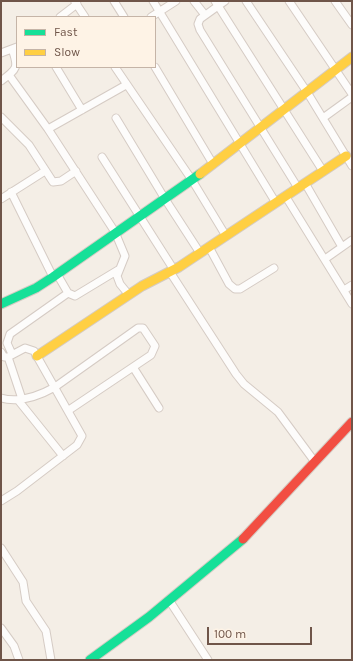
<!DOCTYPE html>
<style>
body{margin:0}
#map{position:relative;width:353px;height:661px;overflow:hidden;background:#f4eee6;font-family:Karla,sans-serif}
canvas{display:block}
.frame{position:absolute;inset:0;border:2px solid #6f5549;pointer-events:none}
.legend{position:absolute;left:16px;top:16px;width:140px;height:52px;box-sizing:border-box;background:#fef3e6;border:1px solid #c5b4a7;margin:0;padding:5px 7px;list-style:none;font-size:12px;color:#6f5549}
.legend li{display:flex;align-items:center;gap:8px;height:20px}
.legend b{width:20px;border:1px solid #c5b4a7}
.scale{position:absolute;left:207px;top:627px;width:105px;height:18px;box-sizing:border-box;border:2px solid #6f5549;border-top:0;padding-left:5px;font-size:12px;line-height:14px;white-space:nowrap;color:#6f5549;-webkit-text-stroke:3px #fef3e6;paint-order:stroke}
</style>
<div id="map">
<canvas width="353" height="661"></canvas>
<div class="frame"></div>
<ul class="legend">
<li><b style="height:5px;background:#16e098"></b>Fast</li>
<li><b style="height:5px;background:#ffcf43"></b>Slow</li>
</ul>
<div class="scale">100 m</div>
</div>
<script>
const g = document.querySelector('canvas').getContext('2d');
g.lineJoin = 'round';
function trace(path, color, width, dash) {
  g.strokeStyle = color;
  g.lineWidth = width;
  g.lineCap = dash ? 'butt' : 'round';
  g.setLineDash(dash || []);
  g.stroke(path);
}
const street = new Path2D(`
 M114 1 124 17
 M153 1 276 203
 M194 1 205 15
 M215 1 323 171
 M225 1 200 19 198 24 200 30 298 188
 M246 1 307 92 352 166
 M289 1 352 94
 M335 1 352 25
 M75 2 85 17
 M60 17 77 4
 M151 17 176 1
 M1 53 17 47
 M56 67 82 110
 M115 67 192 180 226 236
 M155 67 213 164
 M9 75 48 129 115 232 125 256 117 276 120 284 129 295
 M1 81C17 69 19 68 12 49
 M1 117 29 145 53 182 61 181 76 171
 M116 118 165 199 200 253
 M323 118 352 97
 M48 129 126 85
 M102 157 174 270
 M305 183 342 247
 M11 192 53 277
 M286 197 352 304
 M1 199 45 171
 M209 247 229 284 235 289H240L274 268
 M325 259 352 240
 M170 272 236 374 244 384 278 412 315 462
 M57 274 68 293 75 296 118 270
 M344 290 352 285
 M1 352 4 357H8L25 348 34 351 82 436 77 445 17 491 1 501
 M12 354 7 343 10 334 68 293
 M8 357 22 399
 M133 367 159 408
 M1 398C19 403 39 396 55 387L138 328H143L155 346 151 355 69 410
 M18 400 63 456
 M1 548 23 582 26 601 46 631 51 660
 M169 600 208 660
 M1 628 14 646 19 660`);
const fast = new Path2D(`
 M1 304 36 288 53 277 200 174
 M90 660 149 617 243 539`);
const slow = new Path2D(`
 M200 174 352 57
 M37 356 142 286 179 267 346 156`);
const jam = new Path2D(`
 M243 539 352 422`);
trace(street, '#d5cbc4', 9);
trace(fast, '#d4cbc3', 11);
trace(slow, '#d4cbc3', 11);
trace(jam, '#d4cbc3', 11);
trace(street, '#fdfcfb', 7);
trace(fast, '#16e098', 9);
trace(slow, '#ffcf43', 9);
trace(jam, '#f24e42', 9);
</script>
